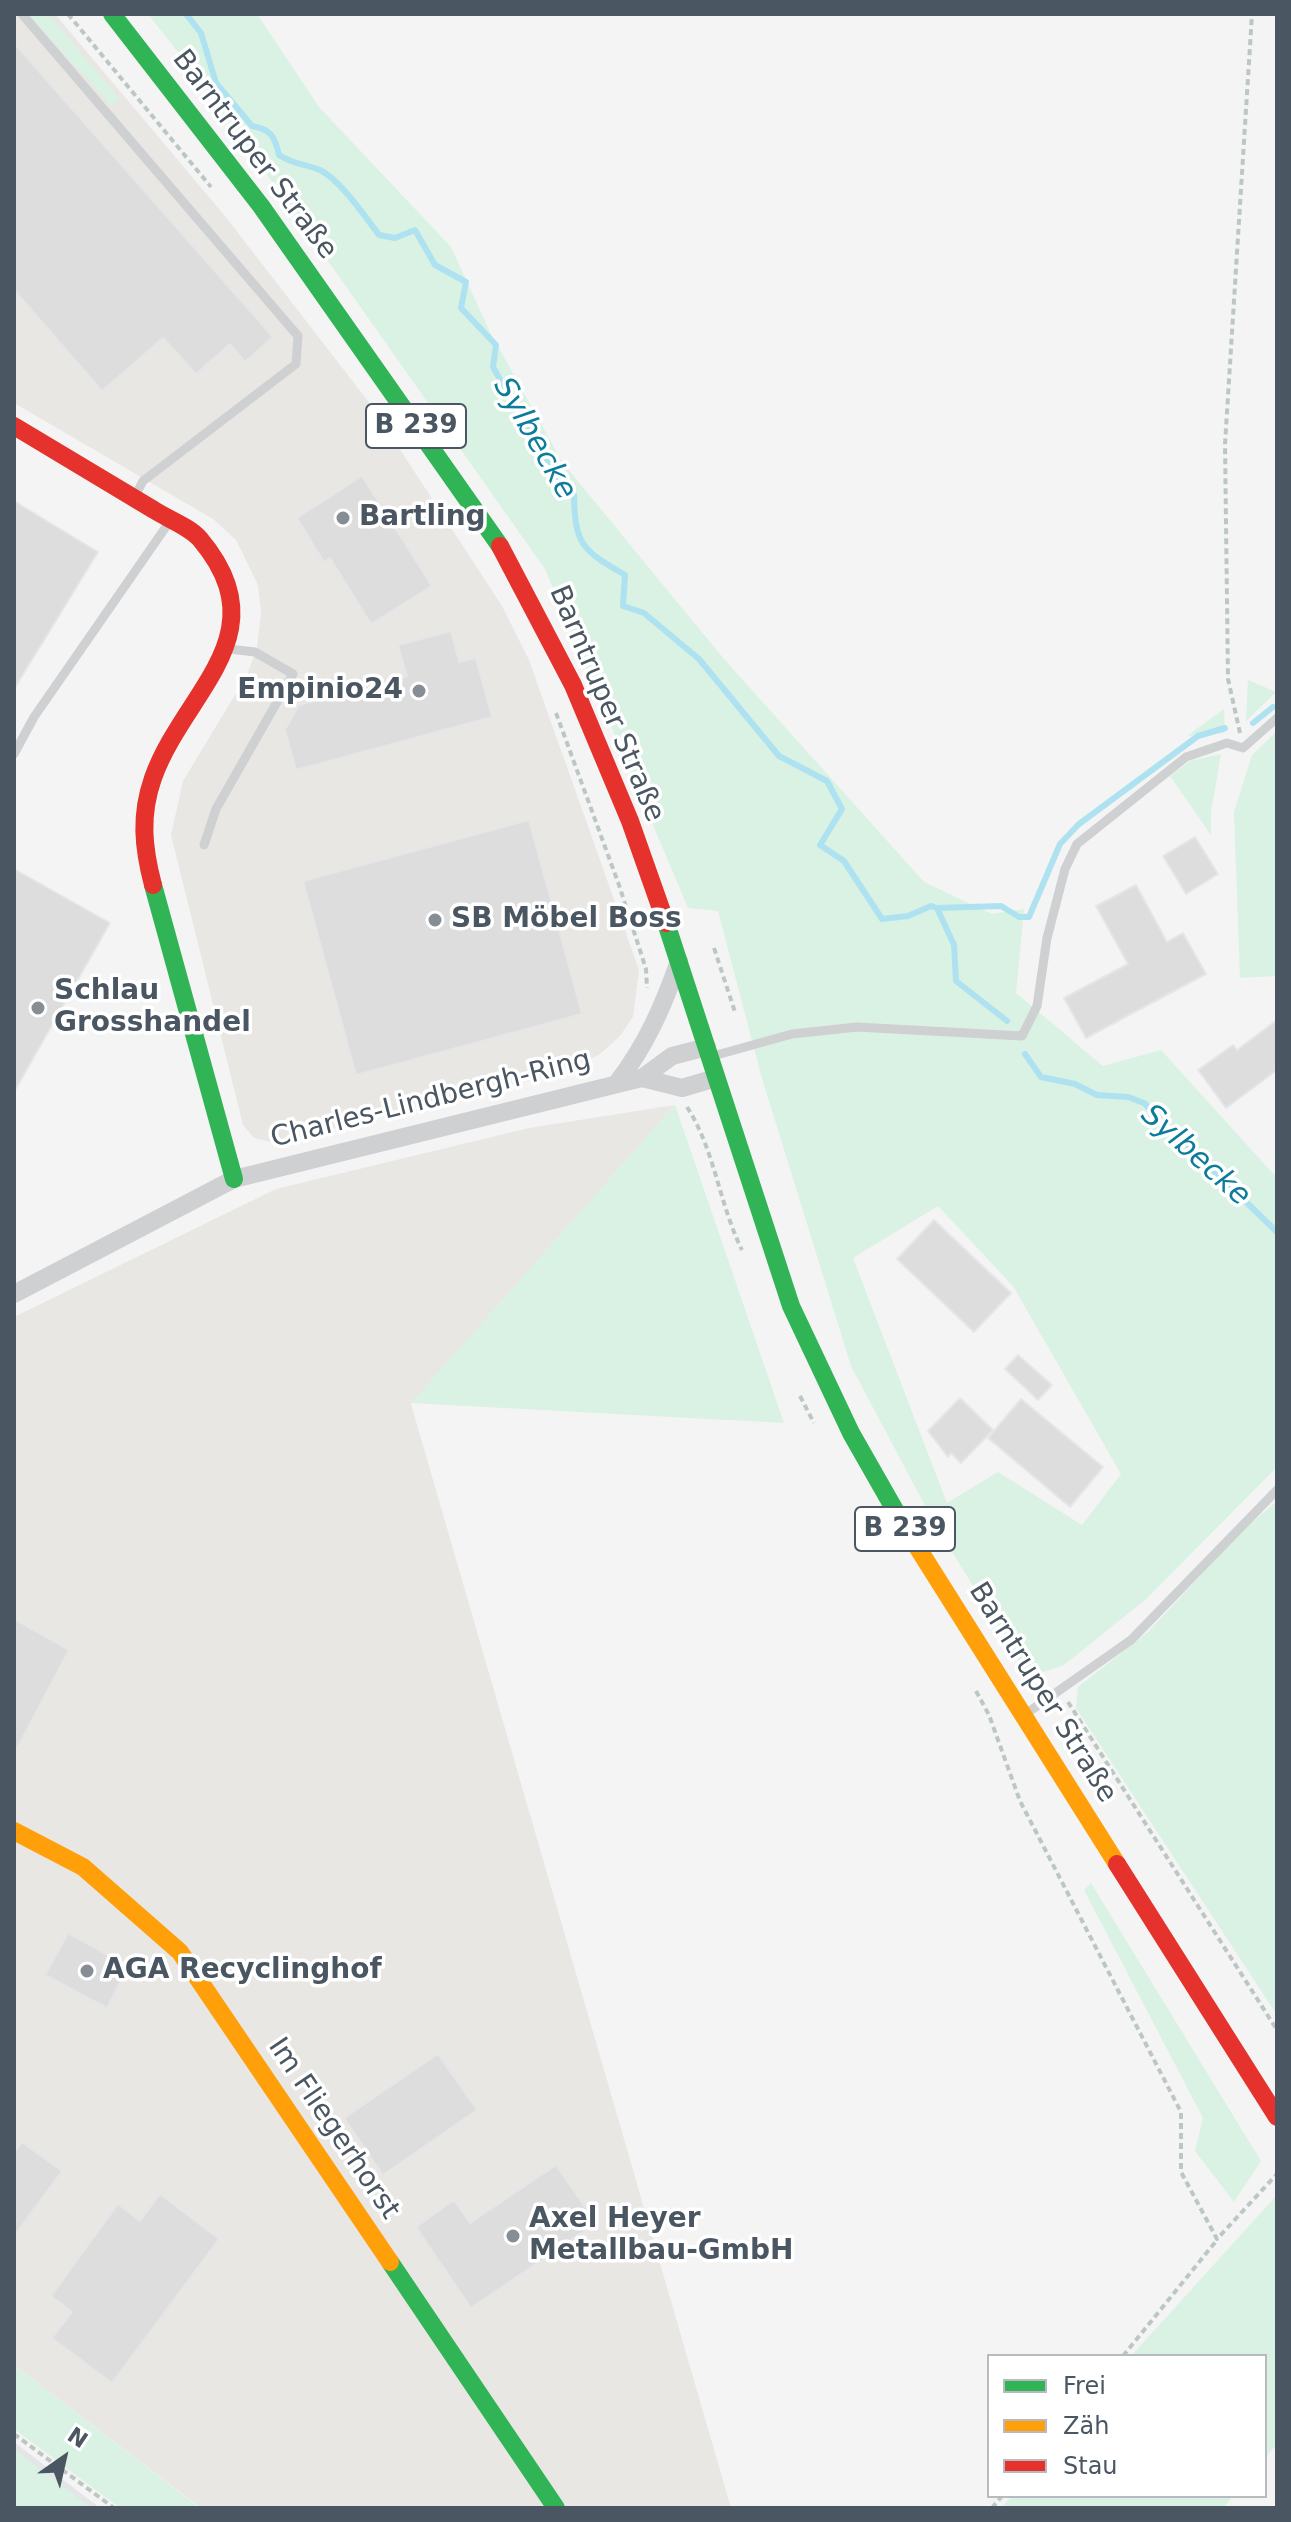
<!DOCTYPE html>
<meta charset="utf-8">
<style>
body{margin:0}
#map{position:relative;width:1291px;height:2522px;overflow:hidden;background:#f4f4f4;font-family:"DejaVu Sans",sans-serif}
canvas{display:block}
.frame{position:absolute;inset:0;border:16px solid #4a5661;pointer-events:none}
.legend{position:absolute;left:987px;top:2354px;width:280px;height:144px;box-sizing:border-box;background:#fff;border:2px solid #b7bbc0;margin:0;padding:10px 14px;list-style:none;font-size:24px;color:#4a5661}
.legend li{display:flex;align-items:center;gap:16px;height:40px}
.legend b{width:40px;border:2px solid #b7bbc0}
.north{position:absolute;left:24px;top:2418px;width:80px;height:80px;-webkit-text-stroke:6px #fff;paint-order:stroke;rotate:34deg;font-size:22px;font-weight:700;line-height:32px;text-align:center;color:#4a5661}
.north::after{content:'';display:block;margin:auto;width:28px;height:36px;background:#4a5661;clip-path:polygon(50% 0,100% 100%,50% 72%,0 100%)}
</style>
<div id="map">
<canvas width="1291" height="2522"></canvas>
<div class="frame"></div>
<ul class="legend">
<li><b style="height:10px;background:#30b455"></b>Frei</li>
<li><b style="height:10px;background:#ff9f0a"></b>Zäh</li>
<li><b style="height:10px;background:#e5322d"></b>Stau</li>
</ul>
<div class="north">N</div>
</div>
<script>
const g = document.querySelector('canvas').getContext('2d');
g.lineJoin = 'round';
function fill(path, color) {
  g.fillStyle = color;
  g.fill(path, 'evenodd');
}
function trace(path, color, width, dash) {
  g.strokeStyle = color;
  g.lineWidth = width;
  g.lineCap = dash ? 'butt' : 'round';
  g.setLineDash(dash || []);
  g.stroke(path);
}
function drawText(font, color, halo, rows, align = 'center') {
  g.font = font + ' "DejaVu Sans",sans-serif';
  g.lineWidth = 7;
  g.setLineDash([]);
  g.textBaseline = 'middle';
  g.strokeStyle = halo;
  g.fillStyle = color;
  for (const [text, x, y, turn = 0] of rows) {
    g.save();
    g.translate(x, y);
    g.rotate((+turn || 0) * Math.PI / 180);
    g.textAlign = isNaN(turn) ? turn : align;
    if (halo) g.strokeText(text, 0, 0);
    g.fillText(text, 0, 0);
    g.restore();
  }
}
const commercial = new Path2D(`
 M14 14H55L225 216 371 405 502 606 529 660 639 970 633 1017 620 1036 599 1055 544 1077 275 1143 254 1138 243 1125 171 835 183 781 247 675 257 648 261 613 258 585 236 540 213 519 14 403Z
 M675 1105 411 1404 731 2508H201L14 2365V1317L276 1189 529 1128Z`);
const airport = new Path2D(`
 M14 2442 100 2508H14Z`);
const green = new Path2D(`
 M28 14H48L120 99 111 105Z
 M148 14H257L319 107 451 247 490 332 562 462 724 659 924 882 992 914 1024 909 1016 993 1103 1066 1161 1050 1277 1178V1467L1145 1600 1064 1665 1029 1677 932 1519 851 1366 761 1075 718 911 688 908 545 569 204 85ZM938 1206 1013 1286 1121 1474 1082 1525 998 1472 947 1503 853 1258Z
 M1248 680 1276 692 1246 721Z
 M1224 709 1225 733 1187 736Z
 M1277 731V976L1240 978 1234 812 1252 755Z
 M1221 754 1211 812V835L1170 776 1190 761Z
 M675 1105 784 1423 411 1403Z
 M1277 1501V2015L1076 1708 1078 1687 1148 1632 1243 1530Z
 M1091 1883 1261 2161 1234 2202 1195 2151 1203 2118 1084 1890Z
 M1277 2195V2444L1265 2458V2356H1131Z
 M14 2365 200 2508H120L14 2429Z
 M14 2449 91 2508H14Z
 M1012 2496H1233L1223 2508H1001Z`);
const stream = new Path2D(`
 M186 14 201 33 216 83 252 126C271 129 275 137 279 155 292 164 305 164 320 170 340 180 365 216 379 235L395 238 415 230 435 265 466 282 461 308 496 345 493 367 542 454 556 468 559 486 574 495C575 545 582 550 625 575L623 606 644 613 699 659 779 756 827 781 842 809 820 845 844 861 882 919 908 916 931 906 937 908 954 945 956 981 1007 1021
 M1253 723 1273 707
 M937 908 1001 906 1019 917H1029L1060 844 1079 824 1198 736 1225 728
 M1025 1054 1041 1077 1075 1084 1097 1095 1128 1097 1144 1103 1277 1232`);
const building = new Path2D(`
 M14 43 273 337 245 362 230 344 196 374 163 338 102 391 14 290Z
 M362 476 432 586 371 624 330 558 324 562 297 518Z
 M14 501 98 552 14 689Z
 M451 631 459 662 476 658 492 717 296 770 285 730 299 705 407 676 398 645Z
 M529 820 582 1014 356 1075 303 881Z
 M1195 837 1218 874 1186 894 1163 856Z
 M14 869 110 923 14 1092Z
 M1136 885 1167 942 1183 933 1206 974 1086 1038 1064 998 1128 964 1096 906Z
 M1277 1020V1070L1226 1108 1198 1070 1233 1045 1237 1050Z
 M934 1220 1011 1293 974 1332 897 1259Z
 M1018 1355 1052 1385 1038 1400 1005 1369Z
 M960 1398 993 1430 961 1463 951 1453 948 1457 928 1431Z
 M1021 1399 1103 1467 1070 1507 988 1438Z
 M14 1619 69 1650 14 1754Z
 M68 1933 128 1966 107 2008 45 1975Z
 M438 2054 477 2110 383 2175 344 2118Z
 M22 2142 62 2171 14 2236V2153Z
 M556 2165 596 2223 471 2308 416 2227 454 2200 470 2223Z
 M160 2194 219 2239 112 2383 52 2338 72 2312 51 2296 118 2204 140 2221Z`);
const path = new Path2D(`
 M68 14 211 187
 M556 713 619 885 646 969 647 988
 M1240 733 1228 679 1225 444 1252 14
 M714 948 735 1012
 M687 1107C715 1150 719 1204 742 1250
 M800 1396 814 1423
 M976 1691 989 1715 1020 1801 1181 2112V2172L1217 2239 1277 2174
 M1068 1702 1277 2030
 M1123 2356 1217 2240
 M14 2434 114 2508
 M992 2508 1002 2496`);
const lane = new Path2D(`
 M22 14 298 336 296 364 143 481 135 496
 M14 754 34 717 170 521
 M204 845 216 809 293 674 255 652 229 649
 M713 1056 792 1034 857 1027 1022 1036 1037 1006 1047 938 1065 869 1077 844 1186 757 1227 743 1243 748 1277 718
 M1027 1713 1131 1640 1277 1490`);
const street = new Path2D(`
 M642 1078 682 1088 716 1078
 M617 1083C646 1045 663 1007 679 961
 M14 1294 234 1179 642 1078 672 1056 707 1047`);
const fast = new Path2D(`
 M112 14 261 206 500 546
 M153 885 234 1179
 M666 923 791 1306 851 1433 904 1526
 M390 2262 556 2508`);
const slow = new Path2D(`
 M904 1526 1117 1864
 M14 1831 83 1867 180 1952 390 2262`);
const jam = new Path2D(`
 M14 426C61 454 108 482 154 510 168 519 190 527 200 539 281 635 184 691 153 778 140 815 143 847 153 885
 M500 546 573 685 630 821 666 923
 M1117 1864 1277 2117`);
const markers = [
 [343,518,8,"#868d94"],
 [419,691,8,"#868d94"],
 [435,920,8,"#868d94"],
 [38,1008,8,"#868d94"],
 [87,1971,8,"#868d94"],
 [513,2236,8,"#868d94"]
];
const shields = [
 [416,426,100],
 [905,1529,100]
];
const shieldNames = [
 ["B 239",416,426],
 ["B 239",905,1529]
];
const streetNames = [
 ["Barntruper Straße",254,155,53],
 ["Barntruper Straße",606,704,67],
 ["Charles-Lindbergh-Ring",431,1100,-14],
 ["Barntruper Straße",1042,1693,58],
 ["Im Fliegerhorst",333,2129,56]
];
const poiNames = [
 ["Bartling",359,518],
 ["Empinio24",403,691,"right"],
 ["SB Möbel Boss",451,920],
 ["Schlau",54,992],
 ["Grosshandel",54,1024],
 ["AGA Recyclinghof",103,1971],
 ["Axel Heyer",529,2220],
 ["Metallbau-GmbH",529,2252]
];
const waterNames = [
 ["Sylbecke",534,439,60],
 ["Sylbecke",1195,1156,42]
];
fill(commercial, '#e8e7e3');
fill(airport, '#e4e5e7');
fill(green, '#d9f2e3');
trace(stream, '#aee2f0', 6);
fill(building, '#ddddde');
trace(building, '#e5e6e7', 2);
trace(path, '#bcc7c4', 4, [6, 4]);
trace(lane, '#ced0d2', 9);
trace(street, '#ced0d2', 18);
trace(fast, '#30b455', 18);
trace(slow, '#ff9f0a', 18);
trace(jam, '#e5322d', 18);
for (const [x, y, r, color] of markers) {
  const dot = new Path2D();
  dot.arc(x, y, r, 0, 2 * Math.PI);
  g.fillStyle = color;
  g.fill(dot);
  trace(dot, '#fff', 3);
}
for (const [x, y, w] of shields) {
  const box = new Path2D();
  box.roundRect(x - w / 2, y - 22, w, 44, 6);
  g.fillStyle = '#fff';
  g.fill(box);
  trace(box, '#4a5661', 2);
}
drawText('bold 26px', '#4a5661', null, shieldNames);
drawText('28px', '#4a5661', '#fff', streetNames);
drawText('bold 28px', '#4a5661', '#fff', poiNames, 'left');
drawText('italic 30px', '#0c7c9b', '#fff', waterNames);
</script>
